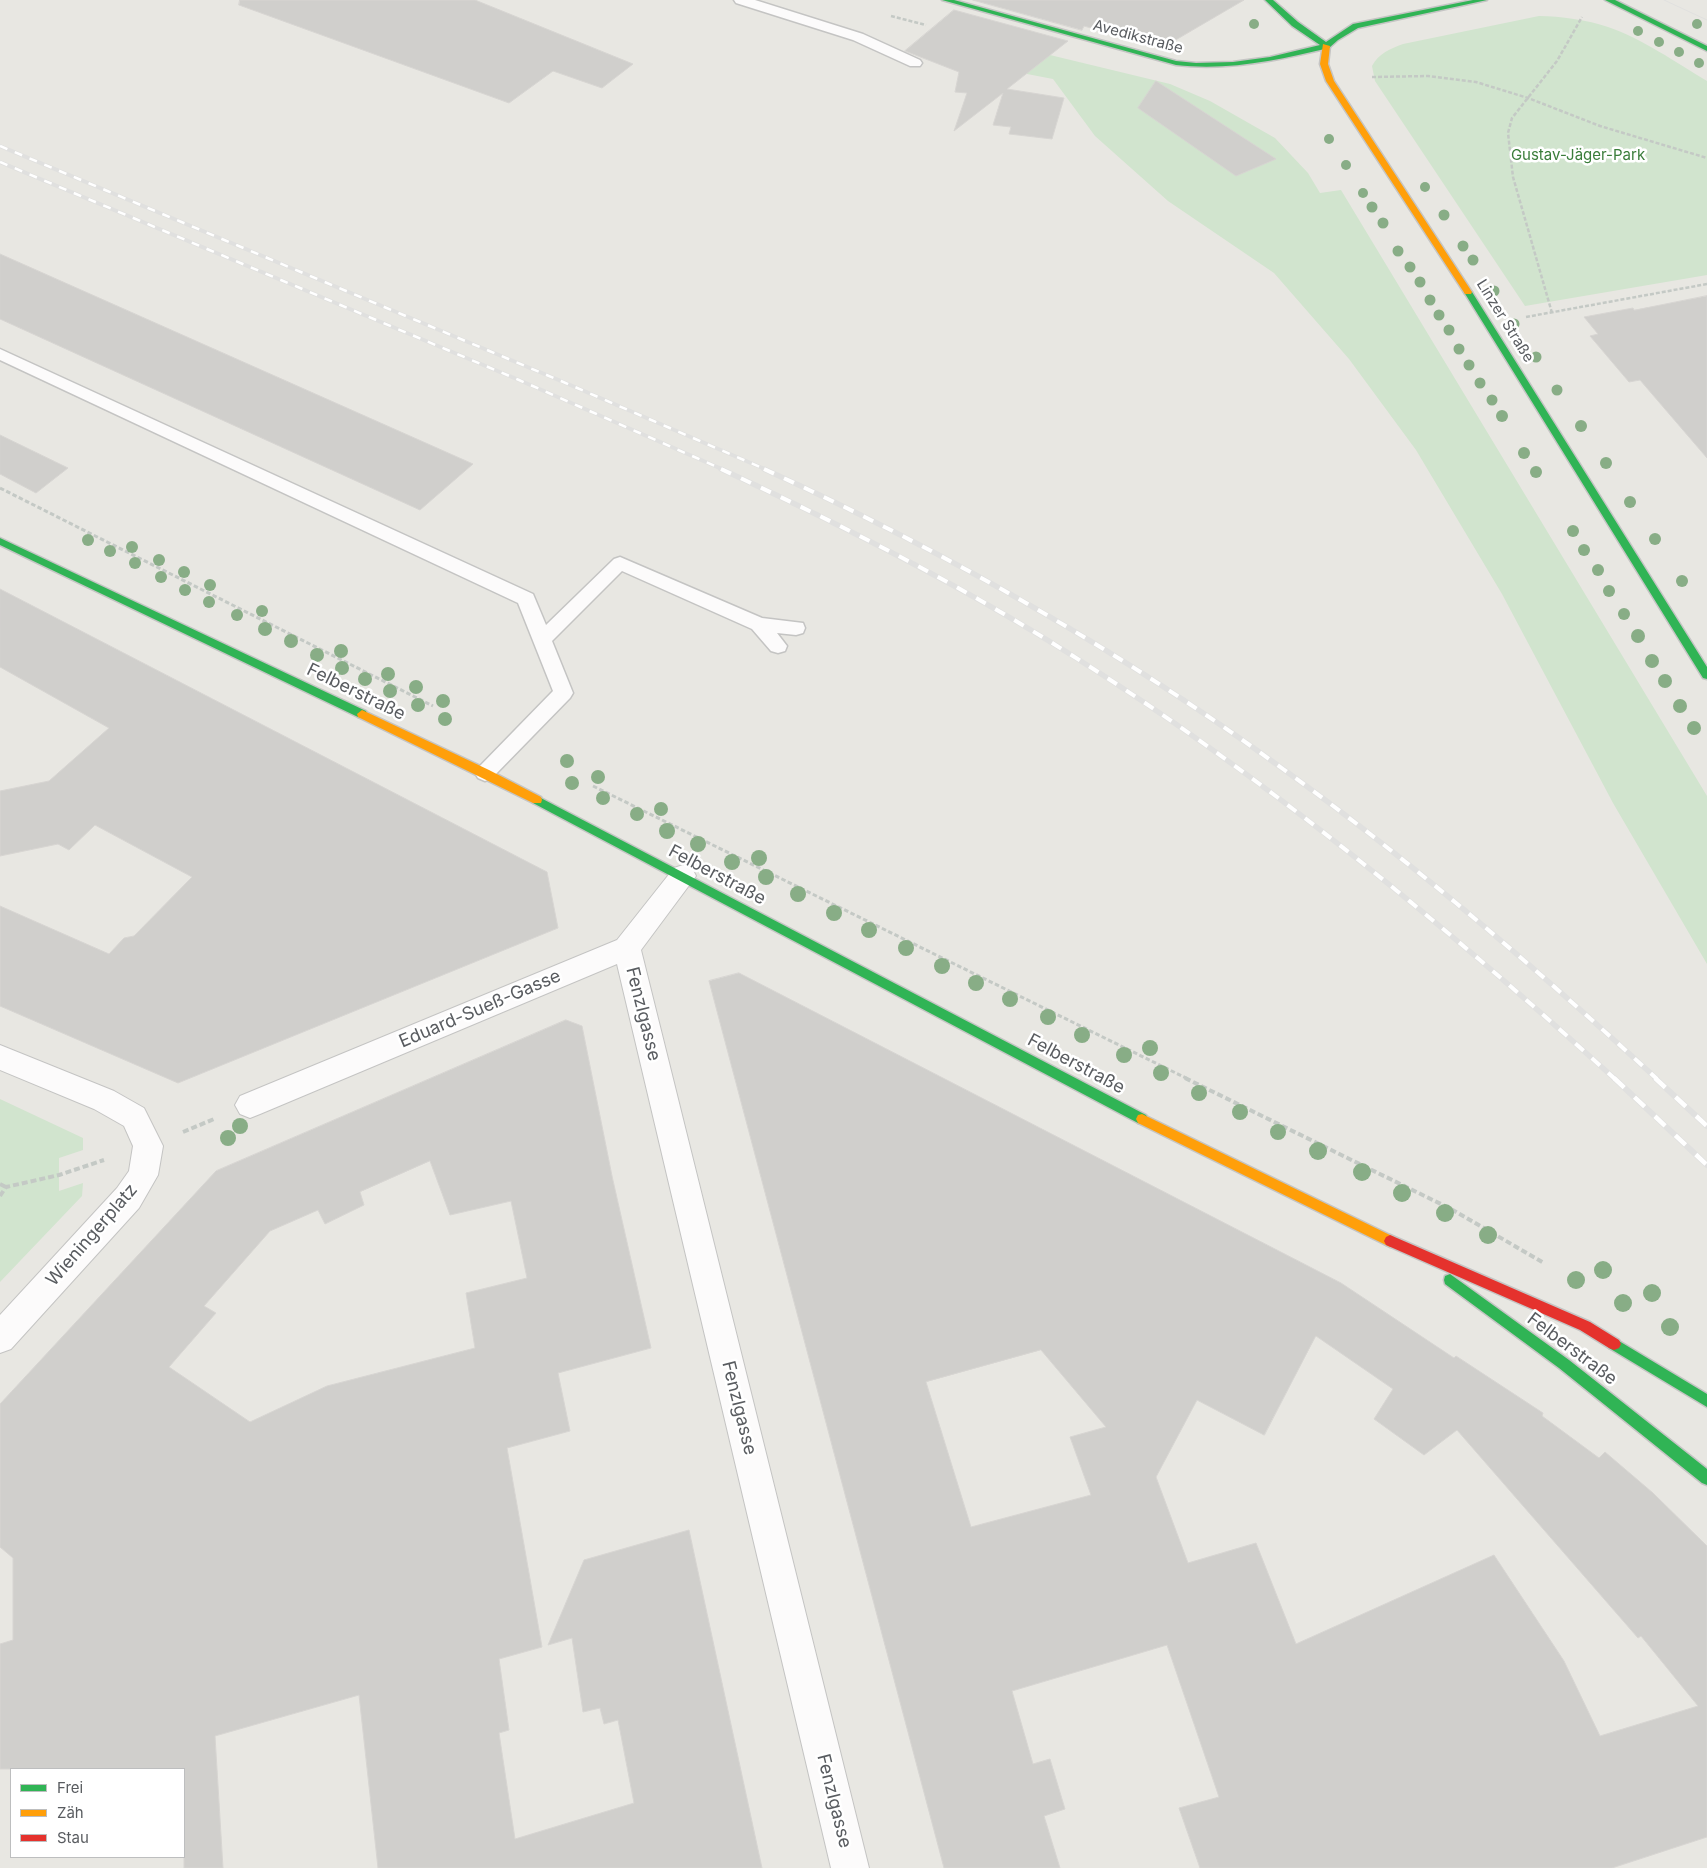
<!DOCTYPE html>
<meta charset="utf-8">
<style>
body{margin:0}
#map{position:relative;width:1707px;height:1868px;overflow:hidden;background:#e8e7e2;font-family:Inter,sans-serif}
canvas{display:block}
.legend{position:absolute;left:10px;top:1768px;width:175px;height:90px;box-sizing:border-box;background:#fff;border:1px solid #bdbebf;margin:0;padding:6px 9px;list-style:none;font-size:15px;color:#595c60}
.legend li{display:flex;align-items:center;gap:10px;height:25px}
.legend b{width:25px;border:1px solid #bdbebf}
</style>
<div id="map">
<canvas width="1707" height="1868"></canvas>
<ul class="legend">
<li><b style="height:6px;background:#30b455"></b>Frei</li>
<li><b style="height:6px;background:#ff9f0a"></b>Zäh</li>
<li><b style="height:6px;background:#e5322d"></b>Stau</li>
</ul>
</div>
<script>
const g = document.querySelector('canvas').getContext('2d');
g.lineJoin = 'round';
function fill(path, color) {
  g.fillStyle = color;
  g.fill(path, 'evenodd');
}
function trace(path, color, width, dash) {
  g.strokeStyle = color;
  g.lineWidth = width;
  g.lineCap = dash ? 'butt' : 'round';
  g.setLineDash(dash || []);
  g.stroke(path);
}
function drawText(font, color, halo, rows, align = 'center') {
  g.font = font + ' Inter,sans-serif';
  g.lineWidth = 5;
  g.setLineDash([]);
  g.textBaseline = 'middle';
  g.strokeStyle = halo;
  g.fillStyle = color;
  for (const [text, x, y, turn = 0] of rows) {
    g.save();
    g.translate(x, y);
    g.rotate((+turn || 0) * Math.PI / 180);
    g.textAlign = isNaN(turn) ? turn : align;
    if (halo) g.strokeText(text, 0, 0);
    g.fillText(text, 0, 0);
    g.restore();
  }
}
const green = new Path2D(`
 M1539 16C1561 16 1587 20 1608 27 1641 38 1677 63 1707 81V275L1525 306 1375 81 1372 66C1379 53 1390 49 1403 44Z
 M992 41 1170 84 1210 101 1275 138 1308 173 1320 193 1341 190 1707 796V964L1613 803 1502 594 1416 450 1349 359 1274 273 1168 201 1095 136 1053 79 949 59Z
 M0 1099 83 1138V1150L59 1158V1191L83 1183 82 1196 0 1282Z`);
const building = new Path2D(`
 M240 0H475L633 64 602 88 553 71 509 103 239 5Z
 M973 0H1244L1167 45 1140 42 1084 26 1082 30Z
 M954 10 1068 41 1007 89 1064 98 1052 139 1009 134 1011 127 993 125 1003 93 954 131 967 93 955 92 959 72 905 51Z
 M1156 81 1276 159 1236 176 1138 108Z
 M0 254 473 464 420 510 0 319Z
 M1707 296V458L1640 380 1629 382 1590 336 1598 334 1584 317 1633 308 1634 310Z
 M0 435 68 468 36 493 0 474Z
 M0 589 547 872 558 928 178 1083 0 1006V906L109 954 124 938 134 936 192 877 95 825 69 850 58 844 0 856V791L49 781 109 728 0 667Z
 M739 973 1341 1283 1454 1358 1456 1356 1543 1413 1542 1416 1599 1458 1605 1452 1653 1493 1707 1546V1837L1612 1868H1200L1179 1808 1219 1797 1167 1645 1012 1691 1033 1764 1050 1759 1065 1809 1044 1816 1060 1868H944L709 981ZM1316 1336 1393 1389 1374 1419 1424 1455 1457 1430 1638 1638 1641 1636 1698 1706 1600 1736 1564 1661 1494 1555 1296 1644 1256 1543 1188 1563 1156 1477 1197 1400 1264 1435ZM1041 1350 1106 1427 1070 1437 1091 1495 971 1527 926 1382Z
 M566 1020 582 1026 612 1176 651 1348 558 1373 570 1431 507 1448 542 1647 499 1659 509 1730 499 1733 515 1839 634 1803 618 1720 604 1724 600 1708 583 1712 572 1638 548 1645 584 1560 689 1530 762 1868H378L359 1695 215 1736 223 1868H184V1769H0V1644L13 1640V1558L0 1547V1404L216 1171ZM430 1161 450 1215 511 1201 527 1278 466 1293 475 1348 327 1386 250 1422 169 1367 216 1313 204 1306 270 1231 318 1210 325 1224 364 1205 360 1192Z`);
const pathFar2 = new Path2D(`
 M891 16 926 25
 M1372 77 1428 76 1476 82 1528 98 1600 126 1707 158
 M1552 313 1513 177 1508 133 1512 118 1557 61 1582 17
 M1526 317 1707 284`);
const pathFar1 = new Path2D(`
 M0 488 433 706
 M593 786 1188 1079`);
const path = new Path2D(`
 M1185 1078 1451 1209 1544 1263
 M183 1132 214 1119
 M0 1184 6 1187
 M0 1196 6 1187 59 1175 104 1160`);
const lane = new Path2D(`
 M734 0H755L863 34 920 60 922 63 920 66H910L853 40 736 3Z
 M0 349 533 594 546 625 614 559 620 557 762 618 803 623 805 628 803 633 796 635 777 633 787 646 785 651 778 653 771 651 752 629 622 571 552 641 573 693 570 698 492 778 485 781 478 778 475 773 478 768 553 691 518 603 0 360Z`);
const street = new Path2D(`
 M683 865 692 868 696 876 641 950 869 1868H831L617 964 260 1114 250 1118 240 1114 235 1105 240 1096 617 940 674 868Z
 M0 1045 114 1091 144 1108 163 1146 158 1175 139 1208 11 1349 0 1353V1315L117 1188 129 1171 133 1146 124 1126 94 1109 0 1070Z`);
const fast = new Path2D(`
 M942 0H954L1176 61 1196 63 1233 62 1270 57 1320 45 1292 26 1265 0H1273L1298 22 1326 42 1353 24 1473 0H1487L1358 28 1338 40 1329 48C1278 60 1229 71 1176 65Z
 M1605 0H1615L1707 46V51Z
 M1468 289 1472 292 1707 667V679L1703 678 1464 292Z
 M0 538 366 711 367 714 362 718 358 717 0 545Z
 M537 796 1146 1115 1148 1119 1146 1123 1142 1124 1138 1123 533 803 532 800 533 797Z
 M1450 1274 1569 1360 1707 1469V1485L1702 1483 1559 1368 1445 1284 1444 1280 1445 1276Z
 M1614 1338 1707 1394V1407L1609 1348 1607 1344 1609 1340Z`);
const slow = new Path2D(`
 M1323 44 1330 46 1328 64 1334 81 1472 292 1471 294H1465L1326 81 1320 64Z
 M362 710 489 770 541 797 542 800 541 803H533L358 717 357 714Z
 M1142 1114 1394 1237 1396 1241 1394 1245 1390 1247 1386 1245 1138 1123 1136 1119 1138 1115Z`);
const jam = new Path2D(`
 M1390 1235 1590 1322 1619 1340 1621 1344 1619 1348 1614 1350 1609 1348 1580 1330 1386 1245 1384 1241 1386 1237Z`);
const tram = new Path2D(`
 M1664 0 1707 20`);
const railFar2 = new Path2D(`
 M0 146 561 381 767 470
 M0 162 519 380 724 470`);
const railFar1 = new Path2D(`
 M721 469C842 525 961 585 1073 656 1268 779 1445 925 1615 1079
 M764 469C946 552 1121 651 1283 769 1415 864 1537 969 1657 1079`);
const rail = new Path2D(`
 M1614 1078 1707 1165
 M1655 1078 1707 1126`);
const trees = [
 [1254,24,5],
 [1697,24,5],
 [1638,31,5],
 [1659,42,5],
 [1679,52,5],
 [1699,63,5],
 [1329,139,5],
 [1346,165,5],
 [1425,187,5],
 [1363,193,5],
 [1372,207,5.5],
 [1444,215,5.5],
 [1383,223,5.5],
 [1463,246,5.5],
 [1398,251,5.5],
 [1473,260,5.5],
 [1410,267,5.5],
 [1420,282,5.5],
 [1494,291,5.5],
 [1430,300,5.5],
 [1439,315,5.5],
 [1514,324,5.5],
 [1449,330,5.5],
 [1459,349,5.5],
 [1536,357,5.5],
 [1469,365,5.5],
 [1480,383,5.5],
 [1557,390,5.5],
 [1492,400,5.5],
 [1502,416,6],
 [1581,426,6],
 [1524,453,6],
 [1606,463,6],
 [1536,472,6],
 [1630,502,6],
 [1573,531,6],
 [1655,539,6],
 [88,540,6],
 [132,547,6],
 [1584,550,6],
 [110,551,6],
 [159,560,6],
 [135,563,6],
 [1598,570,6],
 [184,572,6],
 [161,577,6],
 [1682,581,6],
 [210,585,6],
 [185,590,6],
 [1609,591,6],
 [209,602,6],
 [262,611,6],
 [1624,614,6],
 [237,615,6],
 [265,629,7],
 [1638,636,7],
 [291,641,7],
 [341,651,7],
 [317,655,7],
 [1652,661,7],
 [342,668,7],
 [388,674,7],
 [365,679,7],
 [1665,681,7],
 [416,687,7],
 [390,691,7],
 [443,701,7],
 [418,705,7],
 [1680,706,7],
 [445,719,7],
 [1694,728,7],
 [567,761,7],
 [598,777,7],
 [572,783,7],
 [603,798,7],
 [661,809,7],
 [637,814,7],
 [667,831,8],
 [698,844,8],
 [759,858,8],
 [732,862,8],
 [766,877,8],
 [798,894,8],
 [834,913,8],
 [869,930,8],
 [906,948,8],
 [942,966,8],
 [976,983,8],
 [1010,999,8],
 [1048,1017,8],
 [1082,1035,8],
 [1150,1048,8],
 [1124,1055,8],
 [1161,1073,8],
 [1199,1093,8],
 [1240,1112,8],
 [240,1126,8],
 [1278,1132,8],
 [228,1138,8],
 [1318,1151,9],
 [1362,1172,9],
 [1402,1193,9],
 [1445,1213,9],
 [1488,1235,9],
 [1603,1270,9],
 [1576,1280,9],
 [1652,1293,9],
 [1623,1303,9],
 [1670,1327,9]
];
const farStreetnames = [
 ["Avedikstraße",1138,37,15],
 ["Linzer Straße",1505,321,58]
];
const farParknames = [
 ["Gustav-Jäger-Park",1578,155]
];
const streetNames = [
 ["Felberstraße",356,692,26],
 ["Felberstraße",717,875,28],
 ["Eduard-Sueß-Gasse",480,1009,-23],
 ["Fenzlgasse",643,1014,76],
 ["Felberstraße",1076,1064,28],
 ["Wieningerplatz",92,1235,-49],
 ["Felberstraße",1572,1349,37],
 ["Fenzlgasse",739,1408,76],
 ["Fenzlgasse",834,1801,76]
];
fill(green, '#d1e4ce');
fill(building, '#d0cfcc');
trace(building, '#d7d5d2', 1);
trace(lane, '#c4c4c3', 3);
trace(street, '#c4c4c3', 2);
trace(fast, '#c5c5c4', 3);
trace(slow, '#c5c5c4', 3);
trace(jam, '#c5c5c4', 3);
trace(pathFar2, '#c4c9c5', 2.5, [4, 2]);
trace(pathFar1, '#c4c9c5', 3, [4.5, 2.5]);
trace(path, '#c4c9c5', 4, [6, 3]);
fill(lane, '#fcfbfb');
fill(street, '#fcfbfb');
fill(fast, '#30b455');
fill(slow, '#ff9f0a');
fill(jam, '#e5322d');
trace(tram, '#e0e0df', 1);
trace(railFar2, '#e0e0df', 4);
trace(railFar1, '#e0e0df', 5.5);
trace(rail, '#e0e0df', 6);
trace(railFar2, '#fff', 2.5, [8]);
trace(railFar1, '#fff', 4, [11]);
trace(rail, '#fff', 4.5, [14]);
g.fillStyle = '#88ad86';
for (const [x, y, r] of trees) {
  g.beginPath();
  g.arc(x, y, r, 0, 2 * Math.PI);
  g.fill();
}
drawText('15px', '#595c60', '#fff', farStreetnames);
drawText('15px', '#3a7d3a', '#fff', farParknames);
drawText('18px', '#595c60', '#fff', streetNames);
</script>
